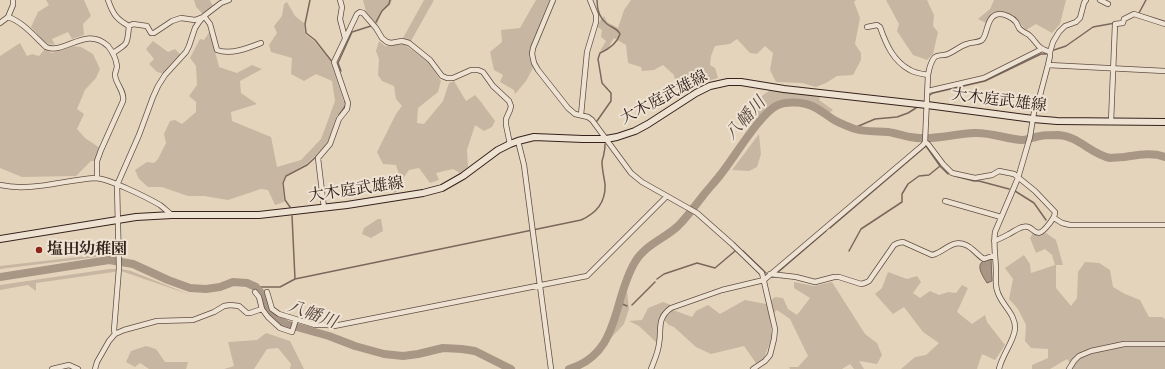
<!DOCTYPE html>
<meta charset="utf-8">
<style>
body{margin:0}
canvas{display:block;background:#e5d4bc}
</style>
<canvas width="1165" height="369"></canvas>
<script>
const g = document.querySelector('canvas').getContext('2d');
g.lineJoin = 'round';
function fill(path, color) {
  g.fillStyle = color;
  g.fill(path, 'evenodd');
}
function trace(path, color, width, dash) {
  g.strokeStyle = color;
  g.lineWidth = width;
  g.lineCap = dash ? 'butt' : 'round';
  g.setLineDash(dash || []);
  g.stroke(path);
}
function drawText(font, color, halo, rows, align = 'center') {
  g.font = font + ' "Gentium Book Plus","Noto Serif JP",serif';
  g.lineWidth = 4;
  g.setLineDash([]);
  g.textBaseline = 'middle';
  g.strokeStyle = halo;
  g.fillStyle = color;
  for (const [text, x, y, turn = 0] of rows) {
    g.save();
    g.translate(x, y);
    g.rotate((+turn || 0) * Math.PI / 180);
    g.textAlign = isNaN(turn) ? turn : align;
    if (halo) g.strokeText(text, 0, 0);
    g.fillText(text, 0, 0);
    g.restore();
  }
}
const green = new Path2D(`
 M46 0H84L91 16 83 24 84 35 72 39 68 32 52 39 55 45 45 43 31 27 38 12 49 5Z
 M194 0H210L213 6 203 14 196 7Z
 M363 0H392L390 5 382 11 377 25 366 12Z
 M424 0H434L411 41 403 38Z
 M536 0H550L529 56 533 68 526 81 515 94 514 90 500 82 503 75 494 70 490 52 502 42 501 30 520 28Z
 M631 0H856L854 2 860 18 855 44 861 53V60L853 75 837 76 826 83 816 87 802 83 776 82 770 70 773 53 765 46 757 54 750 53 737 39 730 44 715 46 711 56 710 65 715 68 718 78 704 82 693 90 688 85 677 90 674 75 663 65 654 70 642 71 641 67 628 63 626 45 614 38 608 48 600 51 606 41 601 37 602 30 596 26 604 16 607 22 618 28 624 10Z
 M886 0H927L934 15 933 26 938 32 933 54 927 60 913 55 897 31 899 24Z
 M994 0H1066L1060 24 1052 33 1036 24 1026 30 1013 15 997 13 986 23 978 19 990 9Z
 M287 2 295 16 304 23 305 34 314 41 331 62 345 105 336 118 328 142 322 150 306 164 286 175 282 183 284 202 275 205 268 190 261 189 228 200 204 196H188L162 187H148L139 179 135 170 147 162 154 163 158 159 166 143 164 134 170 121 175 120 182 124 196 112V102L189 96 197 85 196 66 190 58 200 39 204 40 210 31 219 67 237 73 252 65 262 69 240 81 241 93 257 104 231 112 232 121 271 137 277 167 301 160 321 139 335 101 332 81 316 74 304 81 291 74 292 58 271 52 269 45 277 33 274 26 282 16 284 4Z
 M153 41 168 52 175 49 181 55 165 74 157 72 149 64 154 59 146 49Z
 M379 41 385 46 404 44 428 62 441 81 438 92 418 108 417 123 424 124 443 101 449 83 454 81 466 101 475 95 481 102 495 121 492 127 484 131 475 125 467 150 468 167 460 173 453 169 436 173 439 180 430 183 419 168 409 170 401 181 403 189 393 193 400 177 396 165 383 164 377 152 396 114 402 106 396 99 394 86 382 81 378 75 379 59 376 51Z
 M20 43 27 56 32 54 39 56 45 49 52 53 72 46 81 47 93 54 100 69 96 78 85 90 77 109 84 114 77 129 85 138 100 148 95 161H91L76 176 22 177 0 168V56Z
 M771 90 820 97 819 100 833 110 829 113C823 109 818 104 810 102 801 99 782 99 774 104 767 108 761 116 756 122L751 120 754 107 763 95Z
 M759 134 761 154 757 167 749 171 732 170Z
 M378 219H381L383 231 371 238 362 234 364 228Z
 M1033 233 1038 236 1046 233 1056 240 1063 265H1056V288L1071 306 1077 298 1078 272 1085 262 1099 263 1110 270 1113 287 1125 294 1140 300 1149 317H1162L1165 319V369H1071L1073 367 1067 359 1050 369H1032V365L1048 358V349L1031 348 1025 341 1026 325 1018 309 1009 299 1013 279 1005 268 1024 255 1030 264 1031 273 1055 265 1052 255 1045 249 1036 253 1030 238Z
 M96 255 97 257 0 269V266Z
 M109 269H121L131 271 191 295 121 271 36 283V291L28 285 0 290V285Z
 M888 272 907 279 917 276 921 282 913 293 920 298 930 291 939 295 948 292 956 293 962 285 968 288 957 312 972 324 985 315 987 322 1005 345 995 360 982 354 977 369H901L915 357 926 355 939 343 923 332 904 307 893 314 875 294 882 288Z
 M794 282 814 286 832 282 865 334 877 343 882 355 877 364 859 361 864 369H854L850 364 842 369H790L789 367H798L808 356 790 319 777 310 770 317 772 337 764 358 756 363 744 346 711 354 696 347 674 327 669 325 664 320 673 310 692 317 696 311 708 305 720 314 745 300 766 304 775 297 783 298 788 309 797 315 810 298 794 288Z
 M627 291 629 309 624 324 610 339Z
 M663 302 671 305 662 312 658 324 657 343 639 326 629 321 642 320 648 308Z
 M266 333 290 341 304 369H290L291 364 278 348 267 349 254 369H224L234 366 228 342 257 340Z
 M146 346 156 349 165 362H188L186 369H149L140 363 135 367 126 362 131 351Z`);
const water = new Path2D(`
 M991 258 992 281 987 283C984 278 976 267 982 262 984 260 989 259 991 258Z`);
const stream = new Path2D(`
 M310 0 305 24 306 33 315 40 333 63
 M597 0C597 9 599 18 607 24 612 28 617 28 620 34 617 44 609 49 600 53L598 59 602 83 611 93V101L597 121
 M1139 13 1146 0
 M376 22 382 11 389 4 390 0
 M1054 50 1066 46 1093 27 1115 23
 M341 71 338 63 352 32 371 26
 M930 95 933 93 985 81 1041 54H1046
 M339 115 346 105 345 101
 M854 128 875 119 897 117 908 113 916 108
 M955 176 974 181H979L1009 189
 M1015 191 1034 203 1046 220
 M290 207 285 200 283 183 286 176 307 165 318 155
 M292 216 295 279
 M830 228 926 146 940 166 948 174
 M743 251 766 273
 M849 251 861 229 902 202V194L908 184 919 176 929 175 940 166
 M777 273 826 231
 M657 279 664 274 697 263 715 268 735 251
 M256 287H280L295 279 581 220C597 213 606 202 605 184 604 177 602 169 602 162 602 159 604 156 604 153 605 150 605 147 605 144
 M620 303 627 306
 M632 305 655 282`);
const river = new Path2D(`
 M0 277 109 260 133 264 168 280 190 288 206 289 220 287 233 282 247 283 256 287 262 294 268 309 273 316 286 324 329 336 355 346 384 354 403 356 418 354 443 348 462 349 475 351 511 369
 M569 369C621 353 612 300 635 262 645 245 664 239 678 226 687 217 694 207 702 197 708 189 715 182 721 174 734 158 761 112 778 105 787 101 803 102 812 106 819 109 825 114 831 118 838 123 847 126 855 129 866 132 877 131 888 132 896 133 903 136 910 137 931 141 953 134 974 133 990 132 1006 139 1022 140 1029 140 1033 137 1040 136 1046 135 1052 135 1058 135 1078 136 1091 154 1110 158 1114 158 1119 157 1124 157 1138 155 1152 152 1165 157`);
const street = new Path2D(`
 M108 0C113 14 116 19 129 26L133 24 147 26 151 33H154L172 21 181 18 195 20 203 17
 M340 0 342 7 340 19 345 38
 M553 0 533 48 532 54 534 63 538 70 568 108 575 114 588 117 592 120 631 173 642 182 697 213 732 244 762 273 775 329 774 339 770 355 765 361 753 369
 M1100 0 1108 4
 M204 16 210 24 217 50C231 55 248 48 261 43
 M8 17 13 5V0
 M0 23 8 17C23 22 34 36 46 47 65 55 86 25 108 46 112 51 116 59 117 66 117 69 115 72 115 75 116 85 125 91 123 101L101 150 97 161V178
 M867 27 877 25 880 27C886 44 893 61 910 70 915 73 922 74 928 75
 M113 53C129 43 127 44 129 26
 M1048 65 1165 71
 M928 91 984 78 1042 49
 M581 115 587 52 596 22V15L590 0
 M1111 122 1115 24 1123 23 1124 19 1134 14 1165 24
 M518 141 524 165 551 369
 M925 142 928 144 943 164 952 173 975 178 992 175 999 171 1014 174 1035 191 1055 212C1055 217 1052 220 1049 224 1034 244 1035 223 1023 227 1018 228 1013 232 1009 234 1004 237 999 239 994 241
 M0 185C31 192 64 180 95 178 108 178 148 198 160 205 164 208 168 212 172 215
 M945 201 1001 217
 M324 208 318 158 330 144 339 119 347 109 348 103 334 62 357 14 360 12 363 13 376 28 382 38 387 42 391 43 402 41 409 43 430 60 442 76 447 78H453L471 70H478L483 72 493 86 509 101 511 106 510 110 506 119V125L510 144
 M1054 218 1062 223 1070 225H1165
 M770 274 796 277 815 282 834 277H839L861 284 865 283 869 281 894 245 898 243 903 242 932 255C944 253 952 238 966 245 973 248 977 255 984 259L995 255
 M255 292 259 297 262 309 268 317 280 328 292 332 296 319
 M267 292 272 309 279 314 315 325H327L334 326 587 276 666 197
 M115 334 114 330 119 268 117 185 139 135 153 97 158 86 165 75 186 52 189 46 195 28 199 22 204 16 221 3 229 0
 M52 369 69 365 78 369
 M95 369 97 362 109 341 115 334 124 330 157 321 193 320 214 312 224 306 230 305 239 306 247 313H250L262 309
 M651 369C654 361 658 353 659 344 662 329 656 319 671 308L722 290 764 280 923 145 925 142 928 75C929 70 930 63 934 58 937 54 944 56 948 54 955 51 960 46 967 44 972 42 978 43 982 40 988 35 986 14 1000 14 1005 14 1013 18 1016 22 1017 24 1018 26 1019 28 1021 31 1026 33 1029 35 1038 43 1036 48 1050 52
 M999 369C1002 355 1014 341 1015 329 1016 313 1000 304 997 290 995 284 996 277 996 272 996 258 993 245 995 232L1018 178 1030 137 1034 112 1039 99 1048 65 1050 56V52L1053 42 1059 32 1065 26 1076 22 1080 18 1084 3 1086 0
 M1069 369 1074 361 1079 356 1091 351 1124 344H1165`);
const secondary = new Path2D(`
 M0 239 136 217 172 215H259L347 205 423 193 442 188 463 176 498 150 510 144 518 141 534 137 583 139H606L617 137 635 131 648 124 696 93 710 86 728 82H741L784 89 927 105 1033 119 1057 121 1165 122`);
const markers = [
 [39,250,4,"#8f2418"]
];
const streetNames = [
 ["大木庭武雄線",664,98,-28],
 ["大木庭武雄線",999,101,7],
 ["大木庭武雄線",356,190,-8]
];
const poiNames = [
 ["塩田幼稚園",47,250]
];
const waterNames = [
 ["八幡川",746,119,-48],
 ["八幡川",312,315,20]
];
fill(green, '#c7b6a1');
fill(water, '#a99786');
trace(water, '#7b685c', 1);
trace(stream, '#7b685c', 1.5);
trace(river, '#a99786', 8);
trace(street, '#614e44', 6);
trace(secondary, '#35221c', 8);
trace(street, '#eee3d3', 4.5);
trace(secondary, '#eee3d3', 6);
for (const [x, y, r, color] of markers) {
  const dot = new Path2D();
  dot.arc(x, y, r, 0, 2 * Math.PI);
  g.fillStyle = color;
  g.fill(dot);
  trace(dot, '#eee3d3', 1.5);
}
drawText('16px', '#35221c', '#eee3d3', streetNames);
drawText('bold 16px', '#35221c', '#eee3d3', poiNames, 'left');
drawText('italic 17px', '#58453c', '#eee3d3', waterNames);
</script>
